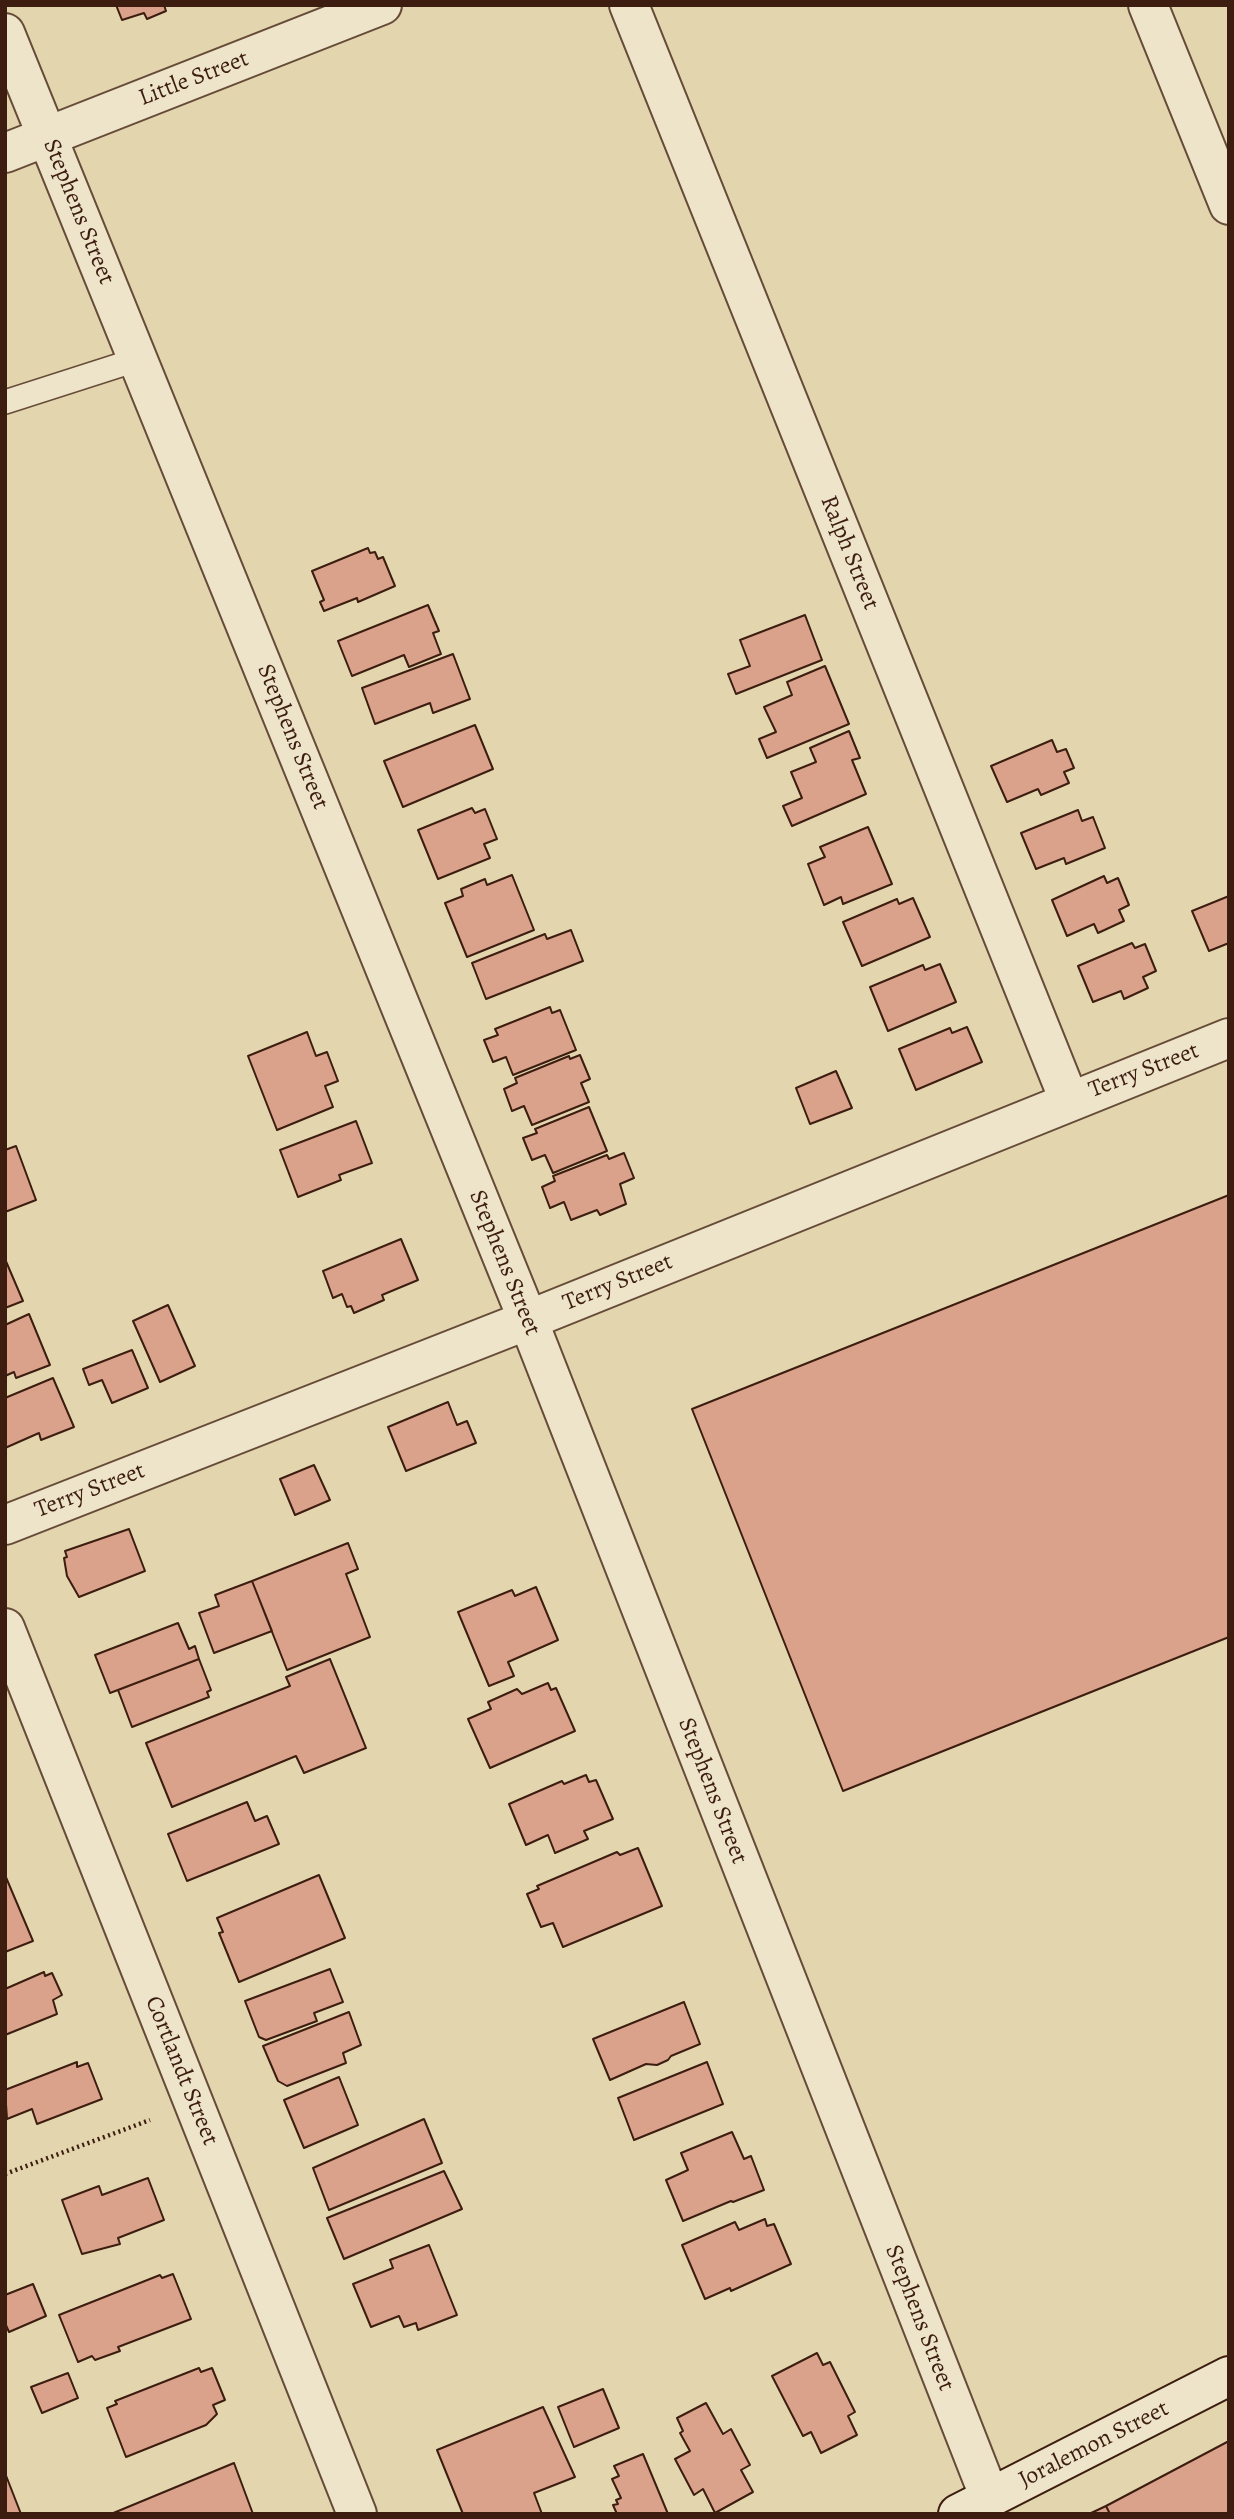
<!DOCTYPE html>
<style>
body{margin:0}
#map{position:relative;width:1234px;height:2519px;overflow:hidden;background:#e3d6ae;font-family:Alegreya,serif}
canvas{display:block}
.frame{position:absolute;inset:0;border:7px solid #3c1d10;pointer-events:none}
</style>
<div id="map">
<canvas width="1234" height="2519"></canvas>
<div class="frame"></div>
</div>
<script>
const g = document.querySelector('canvas').getContext('2d');
g.lineJoin = 'round';
function fill(path, color) {
  g.fillStyle = color;
  g.fill(path, 'evenodd');
}
function trace(path, color, width, dash) {
  g.strokeStyle = color;
  g.lineWidth = width;
  g.lineCap = dash ? 'butt' : 'round';
  g.setLineDash(dash || []);
  g.stroke(path);
}
function drawText(font, color, halo, rows, align = 'center') {
  g.font = font + ' Alegreya,serif';
  g.lineWidth = 5;
  g.setLineDash([]);
  g.textBaseline = 'middle';
  g.strokeStyle = halo;
  g.fillStyle = color;
  for (const [text, x, y, turn = 0] of rows) {
    g.save();
    g.translate(x, y);
    g.rotate((+turn || 0) * Math.PI / 180);
    g.textAlign = isNaN(turn) ? turn : align;
    if (halo) g.strokeText(text, 0, 0);
    g.fillText(text, 0, 0);
    g.restore();
  }
}
const building = new Path2D(`
 M116 5H164L166 11 147 19 144 13 122 20Z
 M368 548 370 553 375 552 378 559 383 557 395 586 358 602 357 598 324 611 320 602 324 600 312 571Z
 M428 605 439 631 433 633 441 654 409 667 404 655 352 676 338 641Z
 M805 615 822 660 736 694 728 674 750 666 740 640Z
 M453 654 470 699 433 713 430 703 375 724 362 688Z
 M825 666 849 724 767 758 759 739 776 732 764 707 792 695 787 682Z
 M475 725 493 769 403 807 384 761Z
 M849 731 860 758 852 760 866 794 792 826 783 806 802 798 791 772 816 762 810 748Z
 M1052 740 1057 752 1066 749 1074 768 1064 772 1069 783 1041 795 1038 789 1007 802 991 766Z
 M472 808 475 813 485 809 497 839 484 844 490 858 438 879 418 830Z
 M1078 810 1082 821 1093 817 1105 848 1066 864 1064 858 1036 869 1021 833Z
 M868 827 892 884 843 904 841 897 824 905 808 864 825 857 820 847Z
 M512 875 534 930 467 957 445 903 463 896 461 889 485 879 487 885Z
 M1104 876 1107 883 1118 878 1129 905 1119 910 1124 921 1098 933 1094 924 1067 936 1052 900Z
 M1229 896V943L1209 951 1192 911Z
 M913 898 930 937 862 966 843 922 897 899 899 904Z
 M571 930 583 961 486 999 472 963 545 934 547 939Z
 M1132 943 1135 948 1145 944 1156 971 1143 977 1148 988 1124 999 1121 991 1093 1002 1078 966Z
 M940 964 956 1002 888 1031 870 987 923 965 925 970Z
 M550 1007 552 1013 560 1010 576 1050 513 1075 506 1057 493 1062 484 1040 498 1035 495 1029Z
 M967 1027 982 1062 916 1090 899 1049 950 1028 952 1033Z
 M307 1032 316 1056 327 1052 338 1081 325 1086 333 1107 277 1130 248 1056Z
 M580 1055 590 1079 581 1083 589 1102 532 1125 524 1106 512 1111 504 1089 517 1083 515 1078 569 1056 570 1059Z
 M836 1071 852 1108 810 1124 796 1088Z
 M589 1107 607 1151 553 1173 545 1155 532 1160 523 1138 537 1133 535 1129Z
 M356 1121 372 1163 339 1175 341 1180 298 1197 280 1150Z
 M16 1146 36 1200 5 1212V1150Z
 M624 1153 634 1178 620 1184 626 1204 600 1215 597 1210 571 1220 564 1202 550 1208 542 1187 555 1181 553 1176 607 1155 609 1159Z
 M1229 1195V1637L843 1791 692 1409Z
 M401 1239 418 1280 382 1295 384 1300 354 1313 351 1306 347 1307 342 1294 333 1298 323 1271Z
 M5 1259 23 1301 5 1308Z
 M168 1305 195 1366 160 1382 133 1321Z
 M29 1314 50 1365 16 1378 14 1372 5 1376V1325Z
 M132 1350 148 1388 112 1403 102 1380 89 1385 83 1369Z
 M53 1378 74 1427 41 1440 39 1433 5 1448V1398Z
 M448 1402 457 1425 467 1421 476 1443 406 1471 388 1427Z
 M314 1465 330 1500 295 1515 280 1479Z
 M129 1529 145 1571 79 1597 67 1576 64 1558 67 1557 65 1551Z
 M348 1543 358 1569 346 1574 370 1637 287 1670 252 1581Z
 M252 1581 272 1631 214 1653 199 1613 219 1606 215 1595Z
 M536 1587 558 1640 508 1662 514 1676 489 1686 458 1612 512 1590 515 1596Z
 M178 1623 189 1649 195 1646 199 1659 110 1693 95 1655Z
 M199 1659 211 1690 207 1692 209 1697 132 1727 118 1690Z
 M330 1659 366 1748 304 1773 296 1756 172 1807 146 1743 290 1686 286 1677Z
 M548 1683 551 1690 556 1688 575 1731 490 1768 468 1719 491 1709 488 1702 517 1689 522 1694Z
 M586 1775 589 1782 596 1780 613 1819 584 1831 588 1839 555 1853 548 1835 526 1845 509 1804 562 1781 564 1784Z
 M247 1802 255 1821 267 1816 279 1844 187 1881 168 1834Z
 M638 1848 662 1906 563 1947 553 1923 541 1927 527 1894 539 1889 537 1886 617 1852 620 1855Z
 M5 1875 33 1941 5 1952Z
 M319 1875 345 1938 239 1982 219 1933 223 1932 217 1918Z
 M330 1969 343 2002 314 2013 317 2021 266 2040 259 2037 245 2001Z
 M44 1972 45 1976 52 1973 62 1995 53 2000 57 2014 5 2035V1989Z
 M684 2002 700 2044 671 2056 668 2060 657 2065 646 2064 610 2080 593 2039Z
 M349 2012 361 2045 343 2053 346 2063 287 2086 278 2081 263 2046Z
 M77 2062V2067L88 2063 102 2099 37 2124 32 2109 7 2119 5 2090Z
 M707 2062 723 2104 634 2140 618 2098Z
 M339 2077 358 2125 304 2148 284 2100Z
 M424 2119 442 2163 329 2210 313 2168Z
 M732 2132 744 2159 751 2156 764 2190 733 2202 731 2201 683 2221 666 2180 688 2170 681 2153Z
 M444 2171 462 2209 344 2259 327 2218Z
 M148 2178 164 2220 118 2238 120 2244 82 2254 62 2200 99 2186 102 2195Z
 M765 2219 767 2226 774 2224 791 2264 731 2291 730 2288 705 2299 682 2245 735 2222 739 2230Z
 M429 2245 457 2315 418 2330 416 2323 404 2327 399 2316 371 2327 353 2284 393 2268 390 2260Z
 M173 2274 191 2319 118 2347 120 2351 95 2360 92 2356 78 2362 59 2315 160 2275 162 2278Z
 M33 2284 46 2316 9 2332 5 2323V2295Z
 M817 2353 823 2365 830 2362 855 2412 848 2416 857 2435 821 2453 811 2432 803 2436 772 2376Z
 M199 2368 201 2372 212 2368 225 2400 213 2405 217 2414 206 2425 126 2457 107 2408 117 2404 115 2401Z
 M68 2373 78 2398 42 2413 31 2387Z
 M603 2389 619 2428 574 2447 558 2407Z
 M706 2403 723 2434 731 2429 750 2465 741 2470 753 2492 715 2513 703 2489 694 2495 675 2459 690 2451 680 2433 683 2431 677 2418Z
 M543 2407 575 2477 534 2493 542 2514H463L437 2450Z
 M1229 2441V2514H1110L1106 2506Z
 M643 2454 668 2514H617L613 2505 618 2504 616 2500 621 2498 612 2479 619 2476 614 2466Z
 M234 2463 253 2514H111Z
 M5 2473 21 2514H5Z
 M1106 2506 1110 2514H1089Z`);
const path = new Path2D(`
 M5 2174 150 2120`);
const lane = new Path2D(`
 M5 402 139 359`);
const street = new Path2D(`
 M629 5 1069 1100
 M1148 5 1229 205
 M5 33 528 1320 990 2498
 M5 153 382 5
 M5 1525 528 1320 1229 1038
 M5 1628 357 2514`);
const secondary = new Path2D(`
 M958 2514 1229 2376`);
const streetNames = [
 ["Little Street",194,79,-21],
 ["Stephens Street",78,212,68],
 ["Ralph Street",849,553,68],
 ["Stephens Street",292,737,68],
 ["Terry Street",1144,1071,-21],
 ["Stephens Street",504,1263,68],
 ["Terry Street",618,1283,-22],
 ["Terry Street",90,1491,-21],
 ["Stephens Street",712,1791,69],
 ["Cortlandt Street",181,2071,68],
 ["Stephens Street",919,2318,69],
 ["Joralemon Street",1094,2445,-27]
];
fill(building, '#daa28b');
trace(building, '#3c1d10', 2);
trace(lane, '#664b38', 26);
trace(street, '#664b38', 42);
trace(secondary, '#3c1d10', 42);
trace(path, '#3c1d10', 4.5, [2, 3.5]);
trace(lane, '#ede4ca', 23);
trace(street, '#ede4ca', 38);
trace(secondary, '#ede4ca', 38);
drawText('24px', '#3c1d10', '#ede4ca', streetNames);
</script>
